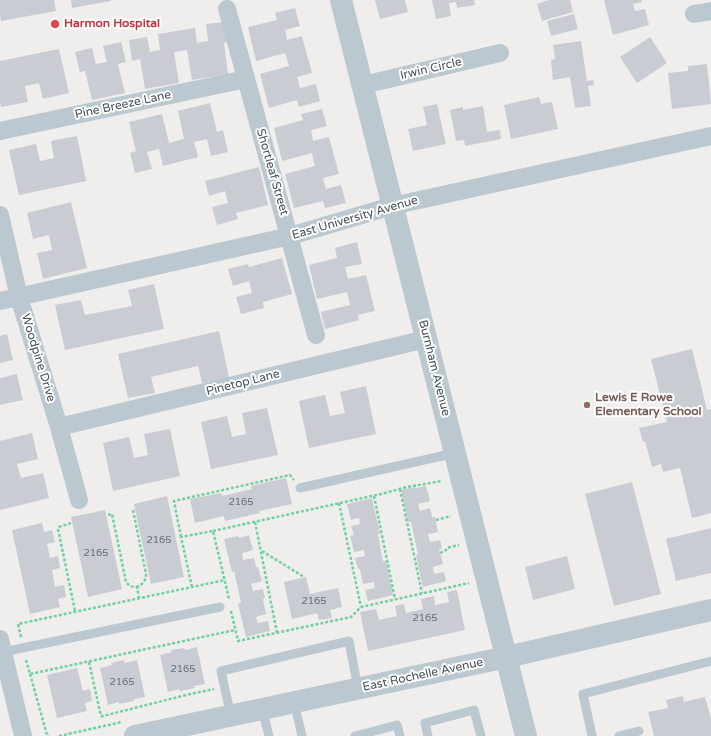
<!DOCTYPE html>
<style>
body{margin:0}
canvas{display:block;background:#f0eded}
</style>
<canvas width="711" height="736"></canvas>
<script>
const g = document.querySelector('canvas').getContext('2d');
g.lineJoin = 'round';
function fill(path, color) {
  g.fillStyle = color;
  g.fill(path, 'evenodd');
}
function trace(path, color, width, dash) {
  g.strokeStyle = color;
  g.lineWidth = width;
  g.lineCap = dash ? 'butt' : 'round';
  g.setLineDash(dash || []);
  g.stroke(path);
}
function drawText(font, color, halo, rows, align = 'center') {
  g.font = font + ' "Varela Round",sans-serif';
  g.lineWidth = 4;
  g.setLineDash([]);
  g.textBaseline = 'middle';
  g.strokeStyle = halo;
  g.fillStyle = color;
  for (const [text, x, y, turn = 0] of rows) {
    g.save();
    g.translate(x, y);
    g.rotate((+turn || 0) * Math.PI / 180);
    g.textAlign = isNaN(turn) ? turn : align;
    if (halo) g.strokeText(text, 0, 0);
    g.fillText(text, 0, 0);
    g.restore();
  }
}
const building = new Path2D(`
 M0 0H54L56 11 1 21 0 14Z
 M71 0H111V1L72 8Z
 M375 0H405L408 12 380 19Z
 M432 0H474L475 5 457 8 456 2 449 3 451 16 436 19Z
 M549 0H570L573 12 542 21 537 4Z
 M604 0H642V2L633 4 635 11 645 9 649 25 613 35Z
 M295 8 300 26 285 30 287 40 302 36 312 73 297 77 300 88 316 84 320 101 299 107 297 100 269 108 260 74 289 66 285 53 256 61 248 27 277 20 275 13Z
 M574 14 578 29 551 36 547 21Z
 M224 22 227 42 224 43 228 74 192 80 187 50 174 52 179 83 145 89 140 59 132 61 129 40 147 37 150 52 160 50 158 34 195 28 197 43 208 41 206 24Z
 M650 37 667 63 637 83 620 57Z
 M581 41 587 81 593 80 594 85 588 86 591 106 575 108 570 77 553 80 551 60 555 59 553 45Z
 M121 42 126 62 118 64 125 93 92 100 85 71 80 72 75 52 92 48 96 64 107 62 103 46Z
 M59 49 69 93 43 99 39 83 25 86 28 102 1 107 0 102V61Z
 M707 64 711 104 672 109 668 73 688 71V66Z
 M539 97 541 104 552 102 558 129 511 139 504 105Z
 M210 103 217 132 223 130 228 152 211 156 207 139 194 142 198 157 163 166 159 149 147 152 152 169 135 173 130 153 136 151 129 122 162 114 169 143 184 139 178 111Z
 M437 104 446 144 413 151 408 129 427 125 423 107Z
 M483 106 487 132 500 130 501 139 465 146 464 140 456 141 450 110 463 107V110Z
 M322 109 327 126 311 130 313 141 329 137 339 174 323 178 326 189 341 185 346 203 325 208 323 201 294 208 285 174 315 166 312 153 282 161 274 128 303 120 301 114Z
 M77 136 86 181 19 195 9 150 36 144 40 161 54 158 51 141Z
 M259 167 268 205 236 213 238 219 217 225 212 207 228 203 225 191 209 196 205 181Z
 M71 202 87 268 43 279 37 253 52 250 49 235 33 239 27 213Z
 M357 242 362 264 345 267 348 279 366 275 375 311 358 315 359 320 325 329 321 312 350 305 347 292 317 299 309 265 337 258 335 248Z
 M282 258 292 294 263 302 264 308 241 314 236 297 252 293 249 281 233 286 228 269 248 264 249 267Z
 M154 284 164 329 65 350 55 305 81 300 85 315 132 306 128 290Z
 M219 331 229 378 202 383 198 366 151 377 155 393 128 398 118 354Z
 M7 334 13 360 0 363V336Z
 M692 349 707 410 711 409V513L692 518 680 468 663 472 661 464 652 467 645 441 643 442 639 428 667 422 651 359Z
 M17 374 23 400 0 405V378Z
 M366 386 376 434 309 448 299 401 325 395 330 416 345 413 340 392Z
 M267 408 278 455 211 469 201 422 227 416 232 437 246 434 242 413Z
 M170 429 180 476 113 491 103 443 129 437 134 458 148 455 144 434Z
 M32 433 38 459 17 464 21 478 43 473 49 498 0 510V441Z
 M286 478 292 504 259 511 260 513 225 521 224 516 195 523 190 499 221 493 222 496 252 489 251 486Z
 M632 482 661 594 614 606 585 494Z
 M426 486 430 501 418 504 420 511 430 508 432 517H435L438 532 428 534 430 542 440 540 442 549H439L443 564 433 567 434 574 444 572 446 581 423 587 416 556 418 554 411 522H408L401 490 415 487 416 488Z
 M167 496 184 577 151 584 134 504Z
 M372 498 380 534H378L383 561H386L393 595 368 601 365 590 375 588 374 582 363 584 360 569H358L355 558 365 556 364 550 354 552 350 536 354 535 351 526 360 524 359 518 351 520 347 504Z
 M105 510 122 589 88 597 71 517Z
 M42 523 44 532 52 530 55 542 47 544 50 558 58 556 60 568 52 570 55 587 64 585 66 597 58 599 60 607 30 614 12 530Z
 M711 528V573L676 581 666 539Z
 M249 535 253 550 242 553 243 560 254 558 256 567H258L262 581 251 584 253 591 263 589 265 598 263 599 266 614 256 617 258 623 268 621 270 631 246 637 238 604 241 602 234 571 232 572 224 539 238 536 239 538Z
 M567 556 575 589 533 600 525 567Z
 M306 577 310 594 338 588 342 607 330 610 332 618 319 620 317 613 292 619 284 582Z
 M457 590 465 630 368 651 360 612 376 609 379 620 397 616 395 606 404 604 406 613 423 609 421 599 434 596 435 605 449 602 447 592Z
 M197 647 205 684 194 686 195 688 180 691 179 689 168 692 160 655 172 652 171 650 184 648 185 650Z
 M124 660V663L137 660 145 697 134 699V701L119 704V702L108 705 100 668 112 665 111 663Z
 M77 668 83 691 90 689 92 701 85 703 87 711 57 718 47 675Z
 M683 696 684 702 705 697 711 719V736H654L648 712 668 708 666 700Z`);
const path = new Path2D(`
 M400 489 422 593
 M374 496 395 599
 M339 503 361 607
 M133 510 146 574C146 581 143 584 137 587
 M108 515 112 514 126 582C129 586 132 587 137 587L139 598
 M436 520 451 516
 M255 522 277 633
 M71 523 59 527 58 529 75 611
 M213 531 381 494 407 487 442 481
 M181 537 174 501 290 475 294 480
 M262 551 304 577
 M440 553 446 550 447 548 459 545
 M192 587 181 537 213 531 229 599
 M231 611 238 641 351 617 361 607 469 583
 M21 637 18 624 225 580
 M26 660 30 674 235 630
 M89 662 101 716H103L186 695 214 689
 M30 674 47 735 49 736
 M59 736 122 722`);
const service = new Path2D(`
 M300 488 455 453
 M3 652 220 607
 M294 702 302 736
 M262 709 269 736
 M231 716 221 671 349 641 358 689
 M355 736 397 725 400 736
 M428 736 425 723 474 710 481 736
 M592 736 583 694 711 661
 M619 736 639 731`);
const minor = new Path2D(`
 M227 9 316 335
 M694 14 711 11
 M363 85 500 53
 M0 131 246 79
 M0 215 19 297 59 427 79 500
 M0 301 290 236 392 206 711 136
 M59 427 426 339
 M0 639 23 736`);
const tertiary = new Path2D(`
 M341 0 526 736
 M135 736 507 657 711 610`);
const markers = [
 [55,24,5,"#e0444e"],
 [587,405,4,"#8d6e63"]
];
const numberNames = [
 ["2165",241,502],
 ["2165",159,540],
 ["2165",96,553],
 ["2165",314,601],
 ["2165",425,618],
 ["2165",183,669],
 ["2165",122,682]
];
const healthNames = [
 ["Harmon Hospital",64,24]
];
const streetNames = [
 ["Irwin Circle",431,69,-13],
 ["Pine Breeze Lane",123,105,-12],
 ["Shortleaf Street",272,172,74],
 ["East University Avenue",355,218,-16],
 ["Woodpine Drive",38,358,73],
 ["Burnham Avenue",434,368,76],
 ["Pinetop Lane",243,383,-14],
 ["East Rochelle Avenue",423,675,-12]
];
const educationNames = [
 ["Lewis E Rowe",595,398],
 ["Elementary School",595,412]
];
fill(building, '#c9ccd2');
trace(path, '#6fd0a0', 2.5, [3, 2]);
trace(service, '#bcc8d0', 9);
trace(minor, '#bcc8d0', 18);
trace(tertiary, '#bcc8d0', 22);
for (const [x, y, r, color] of markers) {
  const dot = new Path2D();
  dot.arc(x, y, r, 0, 2 * Math.PI);
  g.fillStyle = color;
  g.fill(dot);
  trace(dot, '#fff', 1.5);
}
drawText('10px', '#657079', null, numberNames);
drawText('bold 12px', '#be3a42', '#fff', healthNames, 'left');
drawText('12px', '#44515b', '#fff', streetNames);
drawText('bold 12px', '#785e54', '#fff', educationNames, 'left');
</script>
